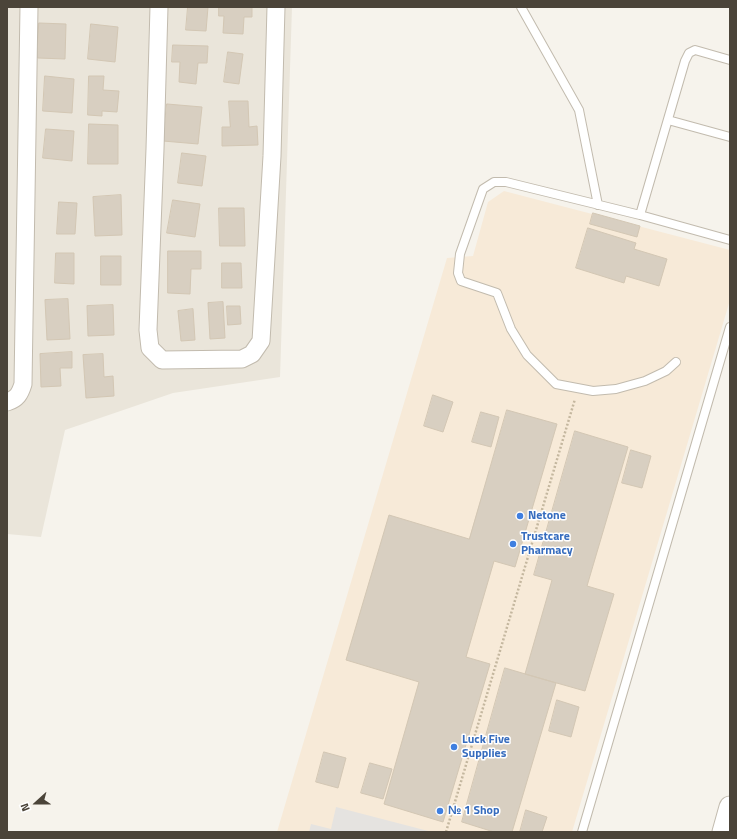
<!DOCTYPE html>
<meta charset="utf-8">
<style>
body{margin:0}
#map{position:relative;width:737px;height:839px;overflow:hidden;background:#f6f3ec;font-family:"Titillium Web",sans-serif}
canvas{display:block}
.frame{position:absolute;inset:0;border:8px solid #4b4439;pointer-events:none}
.north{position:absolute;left:16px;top:783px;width:40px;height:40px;-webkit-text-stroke:3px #fff;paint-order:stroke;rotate:249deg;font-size:11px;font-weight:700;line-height:16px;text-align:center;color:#4b4439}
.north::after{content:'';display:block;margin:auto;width:14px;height:18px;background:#4b4439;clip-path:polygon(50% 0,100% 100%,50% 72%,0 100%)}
</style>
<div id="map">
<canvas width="737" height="839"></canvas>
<div class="frame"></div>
<div class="north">N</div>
</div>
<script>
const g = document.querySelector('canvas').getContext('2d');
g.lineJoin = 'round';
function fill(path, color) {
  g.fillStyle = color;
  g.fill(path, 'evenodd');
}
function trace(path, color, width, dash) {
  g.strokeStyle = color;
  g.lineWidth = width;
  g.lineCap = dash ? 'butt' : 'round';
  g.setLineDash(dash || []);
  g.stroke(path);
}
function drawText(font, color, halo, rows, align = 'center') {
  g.font = font + ' "Titillium Web",sans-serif';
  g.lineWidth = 3;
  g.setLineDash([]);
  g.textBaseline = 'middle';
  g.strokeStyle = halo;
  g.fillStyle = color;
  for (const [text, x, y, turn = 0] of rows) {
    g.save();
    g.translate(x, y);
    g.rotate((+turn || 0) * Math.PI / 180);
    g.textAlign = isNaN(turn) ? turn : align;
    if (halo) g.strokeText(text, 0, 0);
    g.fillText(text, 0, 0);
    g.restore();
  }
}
const residential = new Path2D(`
 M7 7H292L280 377 173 393 65 430 41 537 7 534Z`);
const commercial = new Path2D(`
 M504 191 730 250V300L572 832H277L447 258 473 256 488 202Z`);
const parking = new Path2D(`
 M336 807 432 832H309L311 824 331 829Z`);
const building = new Path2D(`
 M188 7H208L206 31 186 30Z
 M219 7H252V17H244L243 34 223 33 224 16H219Z
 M39 23 66 24 65 59 38 58Z
 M91 24 118 27 115 62 88 59Z
 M173 45 208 46 207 63H198L196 84 179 82 180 62H172Z
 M228 52 243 54 239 84 224 82Z
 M45 76 74 79 72 113 43 111Z
 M89 76H104L103 90 119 91 117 112 102 111V116L88 115Z
 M229 101H248L249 127 257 126 258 145 222 146V127H230Z
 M167 104 202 107 198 144 163 141Z
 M89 124 118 125V164H88Z
 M46 129 74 131 72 161 43 158Z
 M182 153 206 156 202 186 178 183Z
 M121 195 122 235 95 236 93 197Z
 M173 200 200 204 195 237 167 233Z
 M59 202 77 203 75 234H57Z
 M219 208H244L245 246H220Z
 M593 213 640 226 637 237 590 224Z
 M588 228 636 243 634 249 667 259 659 286 626 276 624 283 576 268Z
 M168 251H201V269H191L190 294 168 293Z
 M56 253H74V284L55 283Z
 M101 256H121V285H101Z
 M222 263H241L242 288H222Z
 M68 299 70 339 47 340 45 300Z
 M223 302 225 338 210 339 208 303Z
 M113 305 114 335 88 336 87 306Z
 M227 306H240L241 324 228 325Z
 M193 309 195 340 181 341 178 311Z
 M72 352V368H60L61 386 41 387 40 354Z
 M103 354 104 377 113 376 114 396 86 398 83 355Z
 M433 395 453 402 443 432 424 426Z
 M507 410 557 424 515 567 494 561 466 657 490 664 443 822 384 804 419 682 346 660 389 515 469 539Z
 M481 412 499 417 491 447 472 442Z
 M575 431 628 447 587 586 614 594 585 691 525 674 552 580 534 575Z
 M631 450 651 456 642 488 622 483Z
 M505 668 556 683 512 832H494L462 822Z
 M557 700 579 707 571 737 549 731Z
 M324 752 346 758 338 788 316 782Z
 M370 763 392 769 383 799 361 793Z
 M526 810 547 817 542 832H520Z`);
const path = new Path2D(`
 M446 832 575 399`);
const service = new Path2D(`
 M521 7 579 110 598 205
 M668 120 730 137
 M640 215 685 61 689 53 695 50 730 60
 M676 362 666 371 645 381 616 389 593 391 556 384 527 355 511 329 497 293 461 281 458 273 460 254 483 189 494 182H506L640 215 730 240
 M582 832 730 327`);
const minor = new Path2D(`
 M159 7 155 149 148 330 150 348 162 360 242 359 252 354 261 341 272 156 276 7
 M7 402C17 399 20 394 23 384L29 7`);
const tertiary = new Path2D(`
 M723 832 730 807`);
const markers = [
 [520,516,4,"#3f7fe0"],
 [513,544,4,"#3f7fe0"],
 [454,747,4,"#3f7fe0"],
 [440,811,4,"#3f7fe0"]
];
const shopNames = [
 ["Netone",528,516],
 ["Trustcare",521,537],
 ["Pharmacy",521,551],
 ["Luck Five",462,740],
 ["Supplies",462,754],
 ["№ 1 Shop",448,811]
];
fill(residential, '#eae5da');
fill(commercial, '#f7ead8');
fill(parking, '#e5e3e0');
fill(building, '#d8cfc1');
trace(building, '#d3c7b4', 1);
trace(service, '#c2bbae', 10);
trace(minor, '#c2bbae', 19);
trace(tertiary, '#c2bbae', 23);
trace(path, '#c4b79f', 2.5, [2, 2]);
trace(service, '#fff', 8);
trace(minor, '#fff', 17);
trace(tertiary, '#fff', 21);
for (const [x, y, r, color] of markers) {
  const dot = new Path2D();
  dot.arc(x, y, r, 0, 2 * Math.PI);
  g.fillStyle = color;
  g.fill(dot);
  trace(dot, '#fff', 1.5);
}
drawText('bold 12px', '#366cbe', '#fff', shopNames, 'left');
</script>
